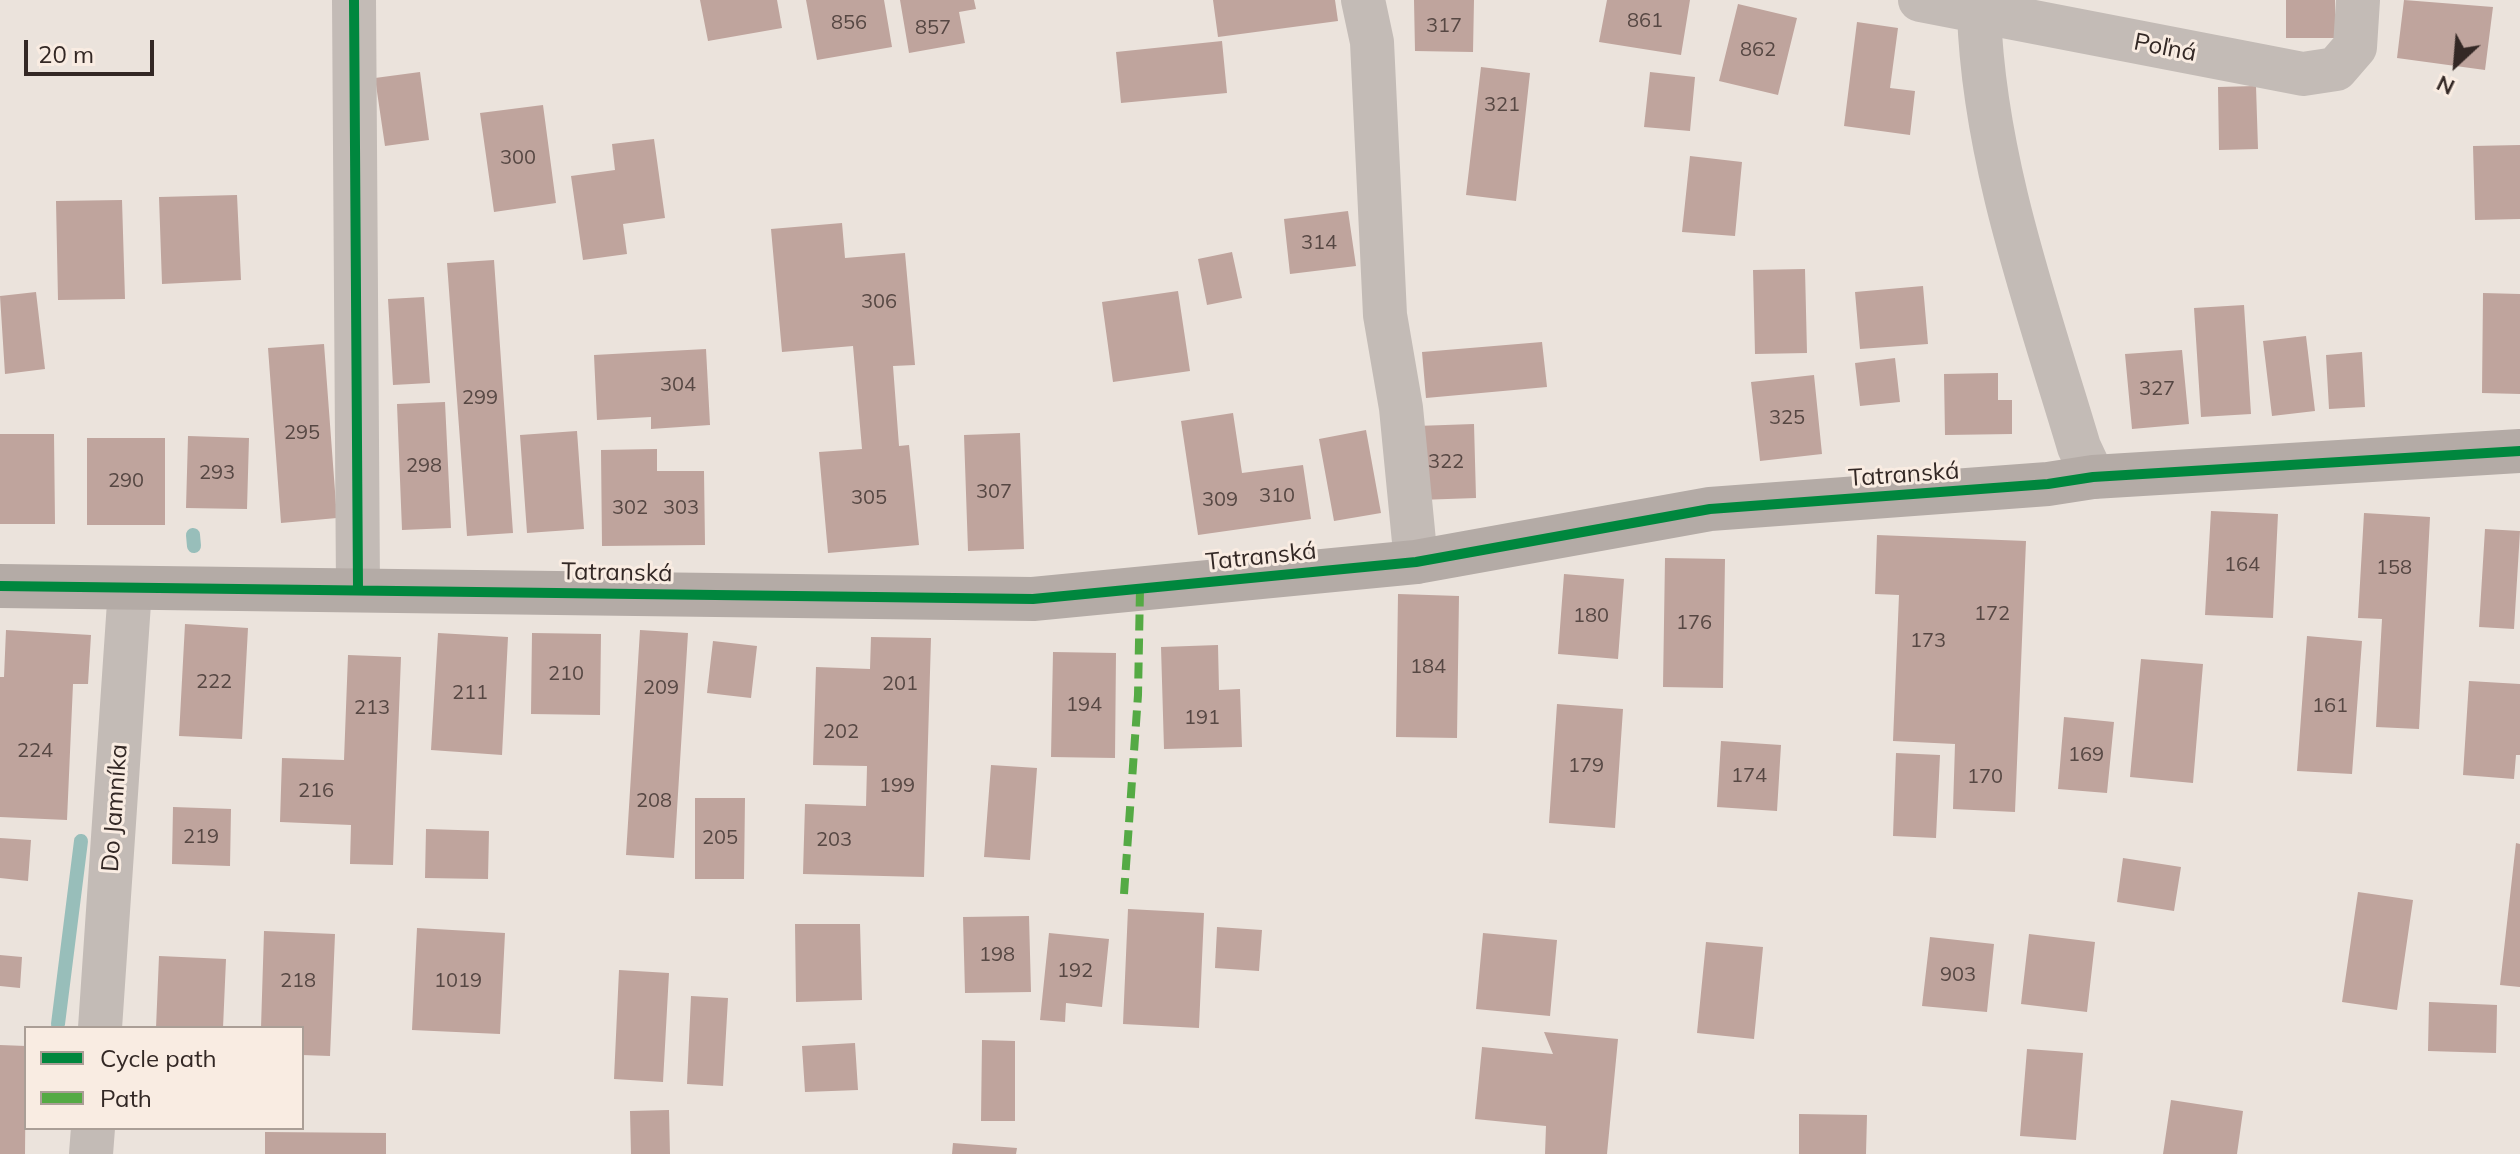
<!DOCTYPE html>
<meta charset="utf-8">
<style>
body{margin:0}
#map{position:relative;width:2520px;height:1154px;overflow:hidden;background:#ebe3dc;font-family:Mulish,sans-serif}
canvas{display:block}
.legend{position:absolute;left:24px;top:1026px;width:280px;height:104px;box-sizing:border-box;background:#f9ece2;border:2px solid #aa9e96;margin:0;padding:10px 14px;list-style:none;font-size:24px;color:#332825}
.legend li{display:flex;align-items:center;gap:16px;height:40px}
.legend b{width:40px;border:2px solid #aa9e96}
.north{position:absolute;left:2416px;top:24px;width:80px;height:80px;-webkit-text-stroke:6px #f9ece2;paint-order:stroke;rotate:206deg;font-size:22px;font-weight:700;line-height:32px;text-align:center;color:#332825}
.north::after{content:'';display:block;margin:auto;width:28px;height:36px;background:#332825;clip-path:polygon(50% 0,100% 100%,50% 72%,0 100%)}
.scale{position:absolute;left:24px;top:40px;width:130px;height:36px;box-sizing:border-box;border:4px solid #332825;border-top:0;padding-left:10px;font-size:24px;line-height:28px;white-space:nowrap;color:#332825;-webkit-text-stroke:6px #f9ece2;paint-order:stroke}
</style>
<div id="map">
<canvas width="2520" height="1154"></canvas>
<ul class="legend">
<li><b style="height:10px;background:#00873e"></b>Cycle path</li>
<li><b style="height:10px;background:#54aa44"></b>Path</li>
</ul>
<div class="north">N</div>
<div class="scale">20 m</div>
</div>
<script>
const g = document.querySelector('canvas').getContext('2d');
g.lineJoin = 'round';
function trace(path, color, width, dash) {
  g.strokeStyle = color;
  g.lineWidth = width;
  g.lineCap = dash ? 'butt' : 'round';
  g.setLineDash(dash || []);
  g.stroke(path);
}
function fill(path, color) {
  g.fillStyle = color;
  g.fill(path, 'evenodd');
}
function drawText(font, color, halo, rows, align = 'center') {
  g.font = font + ' Mulish,sans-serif';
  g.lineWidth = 6;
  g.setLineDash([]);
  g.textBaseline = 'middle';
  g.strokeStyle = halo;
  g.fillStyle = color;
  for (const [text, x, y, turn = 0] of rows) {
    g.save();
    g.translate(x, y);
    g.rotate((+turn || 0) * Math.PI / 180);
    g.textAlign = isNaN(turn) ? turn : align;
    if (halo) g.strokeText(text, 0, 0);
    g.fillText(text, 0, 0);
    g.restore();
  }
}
const stream = new Path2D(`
 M193 535 194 546
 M58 1024 81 841`);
const building = new Path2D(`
 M700 0H777L782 28 708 41Z
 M806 0H884L892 47 817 60Z
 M900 0H974L976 9 959 12 965 43 909 53Z
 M1213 0H1335L1338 21 1218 37Z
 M1414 0H1474L1473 52 1415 51Z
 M1607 0H1690L1681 55 1599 42Z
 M2286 0H2335V38H2286Z
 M2404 0 2493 7 2485 70 2397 58Z
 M1738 4 1797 18 1778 95 1719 81Z
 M1857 22 1898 28 1890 88 1915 91 1910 135 1844 126Z
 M1222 41 1227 93 1121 103 1116 52Z
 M1481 67 1530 73 1516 201 1466 195Z
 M420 72 429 140 385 146 375 78Z
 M1650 72 1695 77 1690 131 1644 127Z
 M2256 86 2258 149 2219 150 2218 87Z
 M543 105 556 203 494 212 480 113Z
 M654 139 665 218 623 224 627 254 583 260 571 176 615 170 612 144Z
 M2520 145V219L2475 220 2473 146Z
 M1690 156 1742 162 1735 236 1682 232Z
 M237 195 241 280 162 284 159 197Z
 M122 200 125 299 58 300 56 201Z
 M1348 211 1356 266 1290 274 1284 219Z
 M842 223 845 258 905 253 915 365 893 366 899 446 909 445 919 545 828 553 819 452 862 449 853 346 782 352 771 229Z
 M1232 252 1242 298 1207 305 1198 259Z
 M494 260 513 533 467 536 447 263Z
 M1805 269 1807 353 1755 354 1753 270Z
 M1923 286 1928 344 1860 349 1855 292Z
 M1178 291 1190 371 1113 382 1102 302Z
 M36 292 45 369 5 374 0 296Z
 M2483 293 2520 294V394L2482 393Z
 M424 297 430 383 393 385 388 299Z
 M2244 305 2251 414 2201 417 2194 308Z
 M2306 336 2315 411 2272 416 2263 341Z
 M1542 342 1547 387 1426 398 1422 352Z
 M324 344 337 518 281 523 268 348Z
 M706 349 710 425 651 429V417L597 420 594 355Z
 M2182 350 2189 424 2132 429 2125 354Z
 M2362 352 2365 407 2329 409 2326 355Z
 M1895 358 1900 402 1860 406 1855 363Z
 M1998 373V400H2012V434L1945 435 1944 374Z
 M1814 375 1822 454 1760 461 1751 382Z
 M445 402 451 528 402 530 397 404Z
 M1233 413 1242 473 1303 465 1311 519 1198 535 1181 421Z
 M1474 424 1476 498 1419 500 1416 426Z
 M1366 430 1381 513 1334 521 1319 439Z
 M577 431 584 529 527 533 520 435Z
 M1020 433 1024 549 968 551 964 435Z
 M0 434H54L55 524H0Z
 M188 436 249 438 247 509 186 508Z
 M87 438H165V525H87Z
 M657 449V471H704L705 545 602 546 601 450Z
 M2211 511 2278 514 2273 618 2205 615Z
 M2364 513 2430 517 2419 729 2376 727 2382 619 2358 618Z
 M2485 529 2520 531 2514 629 2479 627Z
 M1877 535 2026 541 2015 812 1953 809 1955 744 1893 741 1899 595 1875 594Z
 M1665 558 1725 559 1723 688 1663 687Z
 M1564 574 1624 579 1618 659 1558 654Z
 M1398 594 1459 596 1457 738 1396 737Z
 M185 624 248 628 242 739 179 736Z
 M6 630 91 635 88 684H73L67 820 0 817V677H4Z
 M640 630 688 633 674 858 626 855Z
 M438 633 508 637 502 755 431 750Z
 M532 633 601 634 600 715 531 714Z
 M2307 636 2362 641 2352 774 2297 771Z
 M871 637 931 638 924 877 803 874 805 804 866 806 867 766 813 765 816 667 870 669Z
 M713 641 757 646 751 698 707 693Z
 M1218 645 1219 690 1240 689 1242 747 1164 749 1161 647Z
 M1053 652 1116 653 1115 758 1051 757Z
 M348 655 401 657 393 865 350 864 351 825 280 822 282 758 344 760Z
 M2141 659 2203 664 2193 783 2130 777Z
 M2469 681 2520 684V755H2516L2514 779 2463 775Z
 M1557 704 1623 709 1615 828 1549 823Z
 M2064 717 2114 722 2107 793 2058 789Z
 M1721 741 1781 745 1777 811 1717 807Z
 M1896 753 1940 755 1936 838 1893 836Z
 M991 765 1037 768 1030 860 984 857Z
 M695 798H745L744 879H695Z
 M173 807 231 809 230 866 172 864Z
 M426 829 489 831 488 879 425 878Z
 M0 838 31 840 28 881 0 878Z
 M2516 843 2520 844V987L2500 985Z
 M2123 858 2181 867 2174 911 2117 902Z
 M2358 892 2413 900 2397 1010 2342 1002Z
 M1128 909 1204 913 1199 1028 1123 1024Z
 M1029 916 1031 992 965 993 963 917Z
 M795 924H860L862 1000 796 1002Z
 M1217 927 1262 930 1259 971 1215 968Z
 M417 928 505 933 500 1034 412 1030Z
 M264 931 335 934 330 1056 302 1055V1028H261Z
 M1049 933 1109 939 1102 1007 1066 1003 1065 1022 1040 1020Z
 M1483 933 1557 940 1550 1016 1476 1009Z
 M2029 934 2095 942 2087 1012 2021 1004Z
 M1930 937 1994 944 1987 1012 1922 1006Z
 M1706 942 1763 947 1754 1039 1697 1033Z
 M0 955 22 957 20 988 0 986Z
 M159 956 226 959 223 1028H156Z
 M619 970 669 973 663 1082 614 1079Z
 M691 996 728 998 723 1086 687 1084Z
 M2429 1002 2497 1005 2496 1053 2428 1051Z
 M1544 1032 1618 1039 1607 1154H1545L1546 1126 1475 1119 1482 1047 1553 1054Z
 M982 1040 1015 1041V1121H981Z
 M855 1043 858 1090 805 1092 802 1046Z
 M0 1045 26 1046 25 1154H0Z
 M2027 1049 2083 1053 2076 1140 2020 1136Z
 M2171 1100 2243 1111 2237 1154H2163Z
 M669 1110 670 1154H631L630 1111Z
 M1799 1114 1867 1115 1866 1154H1799Z
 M265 1132 386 1133V1154H265Z
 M953 1143 1017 1148 1016 1154H952Z`);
const street = new Path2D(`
 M354 0 358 588
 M1363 0 1372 42 1385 315 1401 408 1416 562
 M1920 0 2303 74 2336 69 2355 47 2358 0
 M1979 13C1984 161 2037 306 2079 447L2093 477
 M100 1028 130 588
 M91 1154 93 1128`);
const secondary = new Path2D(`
 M0 586 1033 599 1416 562 1710 509 2048 484 2093 477 2520 451`);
const quiet = new Path2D(`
 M1124 894 1138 695 1140 589`);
const cycleway = new Path2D(`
 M354 0 358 588
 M0 586 1033 599 1416 562 1710 509 2048 484 2093 477 2520 451`);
const numberNames = [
 ["861",1645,21],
 ["856",849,23],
 ["317",1444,26],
 ["857",933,28],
 ["862",1758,50],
 ["321",1502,105],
 ["300",518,158],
 ["314",1319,243],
 ["306",879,302],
 ["304",678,385],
 ["327",2157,389],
 ["299",480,398],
 ["325",1787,418],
 ["295",302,433],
 ["322",1446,462],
 ["298",424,466],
 ["293",217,473],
 ["290",126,481],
 ["307",994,492],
 ["310",1277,496],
 ["305",869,498],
 ["309",1220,500],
 ["302",630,508],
 ["303",681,508],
 ["164",2242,565],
 ["158",2394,568],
 ["172",1992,614],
 ["180",1591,616],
 ["176",1694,623],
 ["173",1928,641],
 ["184",1428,667],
 ["210",566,674],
 ["222",214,682],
 ["201",900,684],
 ["209",661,688],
 ["211",470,693],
 ["194",1084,705],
 ["161",2330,706],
 ["213",372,708],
 ["191",1202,718],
 ["202",841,732],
 ["224",35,751],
 ["169",2086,755],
 ["179",1586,766],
 ["174",1749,776],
 ["170",1985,777],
 ["199",897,786],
 ["216",316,791],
 ["208",654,801],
 ["219",201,837],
 ["205",720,838],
 ["203",834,840],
 ["198",997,955],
 ["192",1075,971],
 ["903",1958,975],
 ["218",298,981],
 ["1019",458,981]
];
const streetNames = [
 ["Poľná",2165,48,11],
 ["Tatranská",1904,475,-4],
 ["Tatranská",1261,557,-6],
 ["Tatranská",617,573,1],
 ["Do Jamníka",115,808,-86]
];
trace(stream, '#98beba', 14);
fill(building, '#bfa49d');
trace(street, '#c3bbb6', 44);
trace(secondary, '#b4aba6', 44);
trace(quiet, '#54aa44', 8, [16, 8]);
trace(cycleway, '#00873e', 10);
drawText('20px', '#564743', null, numberNames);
drawText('24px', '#332825', '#f9ece2', streetNames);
</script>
